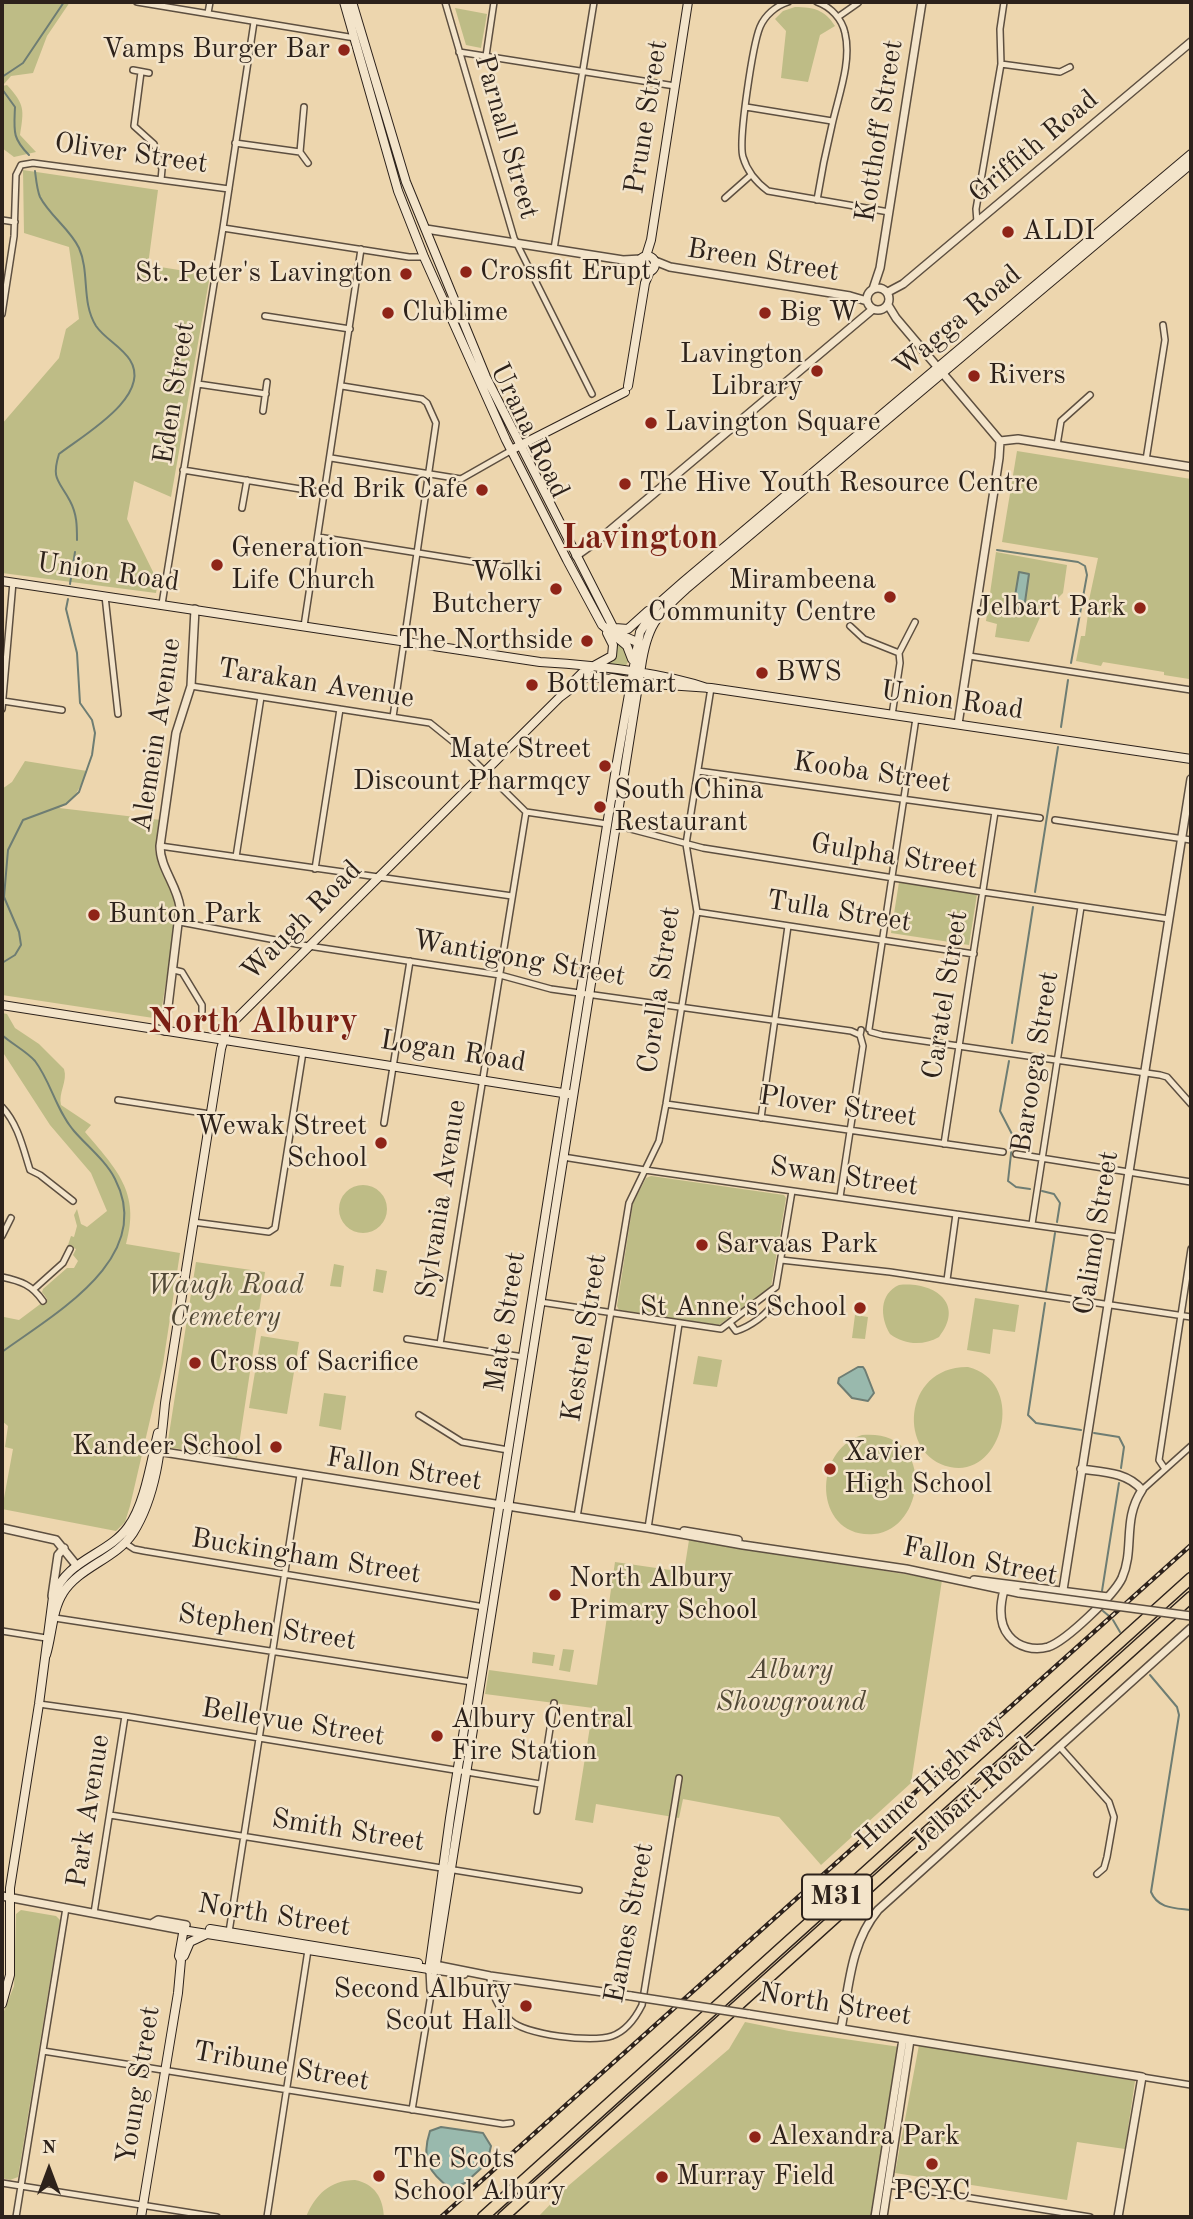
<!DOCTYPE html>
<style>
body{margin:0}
#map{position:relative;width:1193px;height:2219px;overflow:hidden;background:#edd6ae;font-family:"Old Standard TT",serif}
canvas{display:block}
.frame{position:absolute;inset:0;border:4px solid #2d221b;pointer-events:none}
.north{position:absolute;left:14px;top:2135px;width:70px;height:70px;-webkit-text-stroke:5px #f3e4ca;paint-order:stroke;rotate:0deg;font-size:19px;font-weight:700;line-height:28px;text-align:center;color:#2d221b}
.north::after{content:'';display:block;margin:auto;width:24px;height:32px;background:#2d221b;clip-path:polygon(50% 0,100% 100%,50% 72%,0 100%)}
</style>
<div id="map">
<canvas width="1193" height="2219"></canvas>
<div class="frame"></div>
<div class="north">N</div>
</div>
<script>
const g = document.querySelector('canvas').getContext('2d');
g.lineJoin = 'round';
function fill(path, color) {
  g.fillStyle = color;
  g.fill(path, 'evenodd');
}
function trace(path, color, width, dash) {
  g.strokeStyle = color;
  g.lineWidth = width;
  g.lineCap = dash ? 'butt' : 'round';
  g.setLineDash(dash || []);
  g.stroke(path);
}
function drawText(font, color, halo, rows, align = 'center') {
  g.font = font + ' "Old Standard TT",serif';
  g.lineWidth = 5;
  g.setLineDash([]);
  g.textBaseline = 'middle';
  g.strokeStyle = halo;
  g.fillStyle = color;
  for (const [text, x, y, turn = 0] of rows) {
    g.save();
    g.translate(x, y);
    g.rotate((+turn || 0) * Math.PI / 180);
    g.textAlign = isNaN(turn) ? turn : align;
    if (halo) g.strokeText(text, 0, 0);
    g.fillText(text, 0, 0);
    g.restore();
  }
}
const green = new Path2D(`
 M2 2H70L47 36 33 73 11 76 4 84 2 83Z
 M795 7C814 7 825 10 835 26L820 35 808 82 781 78 786 31 775 19 783 11Z
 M455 8 487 14 481 48 466 45Z
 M7 85C25 105 24 109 20 135L36 152 14 157 2 148V86Z
 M23 170 158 190 148 265 210 275 171 497 134 481 127 519 158 582 156 593 2 573V424L59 358 66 329 79 319 69 247 24 233Z
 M1017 451 1191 479V676L1189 679 1164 675V672L1103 662 1101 666 1076 661 1081 636H1085L1088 614H1086L1098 558 1002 542Z
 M996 552 1067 565 1063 593 1041 615 1029 642 995 637 997 624 986 621Z
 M614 640 623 646 629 660 625 667 604 664Z
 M25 761 87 771C80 788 75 800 59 808L161 820 155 850 158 862 174 899 176 920 160 1019 2 995V789L12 782Z
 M899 882 977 894 969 945 891 933Z
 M2 1013 7 1014 15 1028 39 1044 64 1069C68 1081 58 1093 61 1105L91 1125 85 1132C116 1169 141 1192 126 1244L180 1253 163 1364 130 1506 125 1522 116 1531 2 1509 13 1449 5 1447 8 1426 2 1421V1321L4 1317 19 1320 47 1299 42 1292 43 1289 67 1268H74L78 1261 73 1255 76 1249 68 1245 71 1236 74 1237 77 1226 74 1215 77 1209 81 1224 87 1227 107 1211 91 1173 50 1125 2 1051Z
 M651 1176 784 1195 786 1198 771 1287 719 1325 619 1310 617 1306 633 1203 646 1178Z
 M339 1209a24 24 0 1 1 48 0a24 24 0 1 1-48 0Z
 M196 1262 265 1272 237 1458 167 1447Z
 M334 1264 344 1266 341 1287 330 1286Z
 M376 1269 387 1271 383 1293 373 1291Z
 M899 1285C933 1281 966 1303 939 1337 923 1346 905 1345 890 1334 880 1317 879 1294 899 1285Z
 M975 1298 1019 1305 1015 1332 993 1329 990 1354 967 1350Z
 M855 1315 868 1317 865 1339 852 1338Z
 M261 1336 299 1342 287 1414 249 1408Z
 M698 1356 722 1360 717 1387 693 1384Z
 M968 1367C1028 1382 1002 1479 950 1467 897 1456 902 1366 968 1367Z
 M324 1393 346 1396 341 1430 319 1426Z
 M862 1435C936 1428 927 1529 874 1534 815 1539 810 1452 862 1435Z
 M689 1540 942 1580 911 1783 821 1865 779 1817 683 1799 679 1818 596 1804 593 1823 575 1820 593 1708 485 1694 489 1670 597 1685 615 1562 684 1572Z
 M563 1649 574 1650 570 1672 559 1670Z
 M533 1652 555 1655 553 1666 532 1663Z
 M21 1910 56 1916 60 1920 18 2177 10 2180 2 2178V2016L14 1986 16 1914Z
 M745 2022 789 2031 900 2047 872 2217H538L568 2186 729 2049Z
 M919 2045 1135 2081 1125 2149 1077 2142 1067 2200 895 2173Z
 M355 2180C375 2184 383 2198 384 2217H306C315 2195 330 2180 355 2180Z`);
const water = new Path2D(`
 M1019 572 1029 574 1024 609 1013 608Z
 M858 1367H863L865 1370 874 1393 868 1401 852 1398 838 1383 839 1378Z
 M441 2127 483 2133 491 2146 487 2163 465 2183 451 2189C428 2172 421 2159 430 2131Z`);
const stream = new Path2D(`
 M2 77 23 63 64 2
 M2 89 15 107C14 131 12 138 29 155
 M35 171C36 179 37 190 40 197 50 216 70 229 79 248 90 273 81 302 96 326 105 339 121 346 130 360 153 396 82 436 59 454 51 480 59 480 70 501 77 514 77 526 77 540
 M997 550 1078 562 1085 566 1087 575 1071 663
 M70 584 75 552
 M1061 727 1068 680
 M1035 892 1058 747
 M2 963 15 955 21 945 19 932 4 897 8 850 23 820 66 804 79 792 92 755 95 733 92 720 80 703 77 653 66 609 68 599
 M2 1035C12 1044 26 1051 35 1061 51 1082 56 1110 74 1131 87 1146 106 1161 115 1179 156 1258 54 1314 2 1352
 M1012 1043 1033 907
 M1009 1061 1000 1111 1013 1136 1008 1181 1016 1187 1030 1189
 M1042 1191 1054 1194 1060 1203 1057 1222
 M1046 1291 1055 1233
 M1045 1303 1028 1415 1036 1423 1081 1430
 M1094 1433 1119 1437 1124 1447 1121 1468
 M1102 1591 1119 1483
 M1103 1611 1109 1616
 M1113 1620 1120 1632
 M1150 1675 1177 1707 1179 1715 1151 1892C1158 1909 1175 1908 1191 1910`);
const minor = new Path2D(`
 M137 2 355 38
 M445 2 514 238 592 394
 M788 2C776 6 765 15 760 27 753 44 738 140 743 157 747 171 756 182 768 191L889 212
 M208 13 210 2
 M838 17 858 3
 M459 52 675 86
 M486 56 494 2
 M1001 64 1060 72 1070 67
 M133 70 149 73
 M141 72 134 126 154 144 162 169 161 180
 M746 107 832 121
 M235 143 300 152 308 163
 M300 152 304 107
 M725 198 751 175
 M817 200C821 175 826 150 832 125 838 97 852 62 845 33 842 19 831 7 817 2
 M2 220 15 222
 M977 222 976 209 1001 64 1000 29 1004 2
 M223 228 409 257H424
 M554 249 594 2
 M2 314 14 236 16 175 21 165 33 163 229 189
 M265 316 350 329
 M198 384 266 394
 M342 386 422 399 427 403 436 423 393 717
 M263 411 267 382
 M1057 445 1061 421 1090 395
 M331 458 461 479 512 450
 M1146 460 1165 340 1163 325
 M183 470 325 493
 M242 508 247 480
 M318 537 506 567 516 566
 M105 596 118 714
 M162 604 223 228 254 22
 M304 626 361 249
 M850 626 864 639 899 653 900 663 892 715
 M899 653 915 622
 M969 656 1191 690
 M191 686 430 723 461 748 526 812 607 824
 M3 701 62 710
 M2 709 13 582
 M698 771 1040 818
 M1055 820 1191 840
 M615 825 703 848 983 892 1169 919
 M160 846 512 896
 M236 857 261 697
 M315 869 340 709
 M697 912 974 954
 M180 922 302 945 500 975 551 989 851 1031 860 1035
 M174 970 182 972 202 1005V1011
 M869 1029 916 718
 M871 1032 882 1035 1160 1075 1167 1077 1191 1104
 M118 1100 210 1114
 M666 1104 1003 1152
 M2 1107C18 1124 23 1148 30 1170L40 1175 73 1201
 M761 1118 788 926
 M384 1123 410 961
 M944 1144 995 812
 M1016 1154 1191 1182
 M563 1157 645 1170 1118 1237
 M840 1197 863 1046 860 1035 861 1030
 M193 1222 269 1232 275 1228 303 1052
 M1032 1224 1081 907
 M2 1236 11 1218
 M781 1260 890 1272 1191 1317
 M2 1277C21 1281 32 1285 43 1301
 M947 1280 956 1214
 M34 1289 63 1263 70 1249
 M540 1302 721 1329 776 1287 792 1191
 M730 1323 736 1331C749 1327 769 1314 773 1302L770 1294
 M407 1339 523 1357
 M440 1344 526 812
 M419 1415 462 1442 508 1450
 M1165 1469 1159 1460 1191 1249
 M1142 1490 1191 1446
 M577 1517 629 1203 659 1141 666 1104 697 912 686 844 711 688
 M648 1528 679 1324
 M125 1543 134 1549 144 1551 484 1607
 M55 1618 472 1682
 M2 1631 46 1638
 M39 1704 125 1716 540 1784
 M1059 1746 1109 1802 1114 1817 1107 1857 1104 1868 1097 1874
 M537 1811 554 1703
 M110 1815 579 1890
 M94 1913 125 1716
 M229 1932 300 1475
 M429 1970 430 1990
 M490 1976C490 1991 499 2010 510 2020 525 2035 592 2043 612 2036 626 2031 635 2019 642 2005L679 1778
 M43 2051 503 2124 511 2123
 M1142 2077 1191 2085
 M412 2110 435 1970
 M2 2183 217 2217
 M889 2185 1090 2217
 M16 2217 66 1908
 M267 2217 308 1950`);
const tertiary = new Path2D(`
 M426 229 623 260 641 259
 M627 261 640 266
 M655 261 670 267 850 296 867 301
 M867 299a11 11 0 1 1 22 0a11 11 0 1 1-22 0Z
 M873 289 880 268 922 2
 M888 292 903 284 1191 42
 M888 305 896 318 1000 441
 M1000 441 1018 439 1191 467
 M576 556 601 538 873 309
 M958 724 999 458 1000 441
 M165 1031 180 907C177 885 160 868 160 846L176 733 191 686 195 609
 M157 1451 648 1528 743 1545 906 1569 1019 1593
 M2 1528 56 1540 77 1566
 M684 1531 738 1540
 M974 1580 1108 1597
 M1004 1590C1000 1605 998 1623 1009 1636 1018 1647 1034 1651 1048 1647 1066 1641 1114 1595 1122 1578 1135 1548 1122 1520 1142 1490 1127 1472 1103 1472 1081 1469
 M1063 1590 1191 779
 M52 1596 58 1555 64 1548
 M2 1896 182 1930
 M153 1923 158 1920 186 1925
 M435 1965 490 1976 631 1996
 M435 1970 464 1974
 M748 2014 1142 2077 1118 2217
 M841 2029C849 1987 850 1944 878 1910L1191 1628
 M875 2217 903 2039
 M883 2217 910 2040`);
const secondary = new Path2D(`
 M344 2 398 191 424 257 506 440 567 560 602 625 627 646 632 659
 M352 2 406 182 486 377 613 627 621 635 637 642
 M646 256 651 240 688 2
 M639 264a8 8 0 1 1 16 0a8 8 0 1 1-16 0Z
 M628 386 645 283 650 271
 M515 448 625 392
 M2 581 540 662C590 665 660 672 707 688
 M615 628 628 629 648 611
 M612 678 638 683 711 688 1191 759
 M569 686 583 672 612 656 613 645 607 633
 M2 1005 569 1094
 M46 1655C52 1636 52 1610 63 1593 79 1567 116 1559 133 1533 157 1495 161 1446 165 1403L221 1049 227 1028 560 697 588 676 617 680
 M210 1929 418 1963
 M182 1930 435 1970 641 667C647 626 656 616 686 589L1191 164
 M184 1956 190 1942 205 1935
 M429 1970 450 1818 617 762 640 632 658 604 683 582 1191 154
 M2 2004 10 1975V1888L39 1704 53 1597C66 1559 108 1555 128 1527 145 1504 151 1461 158 1433
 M141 2217 178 1993 181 1960 179 1956 184 1928`);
const motorway = new Path2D(`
 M483 2217 1191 1578
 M503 2217 1191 1597`);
const rail = new Path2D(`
 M441 2217 1191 1545`);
const tertiaryBridge = new Path2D(`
 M1019 1593 1191 1616
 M631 1996 748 2014`);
const markers = [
 [344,50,7,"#8f2418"],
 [1008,232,7,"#8f2418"],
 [466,272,7,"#8f2418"],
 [406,274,7,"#8f2418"],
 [388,313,7,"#8f2418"],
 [765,313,7,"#8f2418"],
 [817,371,7,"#8f2418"],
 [974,376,7,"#8f2418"],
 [651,423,7,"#8f2418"],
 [625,484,7,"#8f2418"],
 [482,490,7,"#8f2418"],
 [217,565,7,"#8f2418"],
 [556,589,7,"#8f2418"],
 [890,597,7,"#8f2418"],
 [1140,608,7,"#8f2418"],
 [587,641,7,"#8f2418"],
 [762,673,7,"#8f2418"],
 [532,685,7,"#8f2418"],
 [605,766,7,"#8f2418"],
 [600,807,7,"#8f2418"],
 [94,915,7,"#8f2418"],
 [381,1143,7,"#8f2418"],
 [702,1245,7,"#8f2418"],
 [860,1308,7,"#8f2418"],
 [195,1363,7,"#8f2418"],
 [276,1447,7,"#8f2418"],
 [830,1469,7,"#8f2418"],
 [555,1595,7,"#8f2418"],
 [437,1736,7,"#8f2418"],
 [526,2006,7,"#8f2418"],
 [755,2137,7,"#8f2418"],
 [932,2164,7,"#8f2418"],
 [379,2176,7,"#8f2418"],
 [662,2177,7,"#8f2418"]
];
const shields = [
 [837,1897,70]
];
const shieldNames = [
 ["M31",837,1897]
];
const poiNames = [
 ["Vamps Burger Bar",330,50,"right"],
 ["ALDI",1022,232],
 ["Crossfit Erupt",480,272],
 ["St. Peter's Lavington",392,274,"right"],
 ["Clublime",402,313],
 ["Big W",779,313],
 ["Lavington",803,355,"right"],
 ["Library",803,387,"right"],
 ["Rivers",988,376],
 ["Lavington Square",665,423],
 ["The Hive Youth Resource Centre",639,484],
 ["Red Brik Cafe",468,490,"right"],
 ["Generation",231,549],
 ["Life Church",231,581],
 ["Wolki",542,573,"right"],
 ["Butchery",542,605,"right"],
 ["Mirambeena",876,581,"right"],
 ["Community Centre",876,613,"right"],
 ["Jelbart Park",1126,608,"right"],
 ["The Northside",573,641,"right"],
 ["BWS",776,673],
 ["Bottlemart",546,685],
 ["Mate Street",591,750,"right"],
 ["Discount Pharmqcy",591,782,"right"],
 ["South China",614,791],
 ["Restaurant",614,823],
 ["Bunton Park",108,915],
 ["Wewak Street",367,1127,"right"],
 ["School",367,1159,"right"],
 ["Sarvaas Park",716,1245],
 ["St Anne's School",846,1308,"right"],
 ["Cross of Sacrifice",209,1363],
 ["Kandeer School",262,1447,"right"],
 ["Xavier",844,1453],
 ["High School",844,1485],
 ["North Albury",569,1579],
 ["Primary School",569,1611],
 ["Albury Central",451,1720],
 ["Fire Station",451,1752],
 ["Second Albury",512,1990,"right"],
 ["Scout Hall",512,2022,"right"],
 ["Alexandra Park",769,2137],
 ["The Scots",393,2160],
 ["School Albury",393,2192],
 ["Murray Field",676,2177],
 ["PCYC",932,2192,"center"]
];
const streetNames = [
 ["Prune Street",647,117,-81],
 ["Kotthoff Street",880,131,-81],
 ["Parnall Street",506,137,74],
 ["Griffith Road",1034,147,-40],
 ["Oliver Street",131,154,8],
 ["Breen Street",763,261,9],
 ["Wagga Road",958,321,-40],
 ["Eden Street",175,393,-81],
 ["Urana Road",529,431,64],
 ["Union Road",108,573,8],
 ["Tarakan Avenue",316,684,9],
 ["Union Road",952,701,8],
 ["Alemein Avenue",157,735,-81],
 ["Kooba Street",872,773,8],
 ["Gulpha Street",894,857,9],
 ["Tulla Street",839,912,9],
 ["Waugh Road",302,921,-45],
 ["Wantigong Street",519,959,10],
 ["Corella Street",660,990,-82],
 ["Caratel Street",946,995,-81],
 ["Logan Road",453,1052,9],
 ["Barooga Street",1036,1062,-81],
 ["Plover Street",838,1107,8],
 ["Swan Street",844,1177,8],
 ["Sylvania Avenue",442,1199,-81],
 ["Calimo Street",1097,1233,-81],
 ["Mate Street",506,1322,-81],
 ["Kestrel Street",585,1338,-81],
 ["Fallon Street",404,1470,9],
 ["Buckingham Street",306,1557,9],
 ["Fallon Street",980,1562,11],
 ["Stephen Street",267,1628,9],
 ["Bellevue Street",293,1723,9],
 ["Hume Highway",931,1782,-42],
 ["Jelbart Road",973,1795,-42],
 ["Park Avenue",89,1811,-81],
 ["Smith Street",348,1831,9],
 ["North Street",274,1916,9],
 ["Eames Street",630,1923,-79],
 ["North Street",835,2005,9],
 ["Tribune Street",281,2067,10],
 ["Young Street",139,2085,-81]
];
const parkNames = [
 ["Waugh Road",225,1286],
 ["Cemetery",225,1318],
 ["Albury",791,1671],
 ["Showground",791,1703]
];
const districtNames = [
 ["Lavington",640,539],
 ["North Albury",253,1023]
];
fill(green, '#bebc86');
fill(water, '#99b9ad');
trace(water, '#6e7d73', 2);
trace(stream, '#6e7d73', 2);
trace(minor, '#5d4f40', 8);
trace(tertiary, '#5d4f40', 10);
trace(secondary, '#2d221b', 10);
trace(motorway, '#2d221b', 13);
trace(minor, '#f3e4ca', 5);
trace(tertiary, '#f3e4ca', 7);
trace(secondary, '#f3e4ca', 8);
trace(motorway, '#edd6ae', 10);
trace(rail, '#2d221b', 4.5);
trace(rail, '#f3e4ca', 2, [5]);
trace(tertiaryBridge, '#5d4f40', 10, []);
trace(tertiaryBridge, '#f3e4ca', 7);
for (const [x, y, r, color] of markers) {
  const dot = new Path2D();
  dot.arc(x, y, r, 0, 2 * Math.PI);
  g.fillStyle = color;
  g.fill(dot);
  trace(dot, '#f3e4ca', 2.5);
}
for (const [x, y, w] of shields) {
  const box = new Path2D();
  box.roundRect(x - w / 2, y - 22.5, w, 45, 5);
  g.fillStyle = '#f3e4ca';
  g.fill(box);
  trace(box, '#2d221b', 2);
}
drawText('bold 26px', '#2d221b', null, shieldNames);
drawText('28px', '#2d221b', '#f3e4ca', poiNames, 'left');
drawText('28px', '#2d221b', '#f3e4ca', streetNames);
drawText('italic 28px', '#514836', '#f3e4ca', parkNames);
drawText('bold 35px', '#7a1f14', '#f3e4ca', districtNames);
</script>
